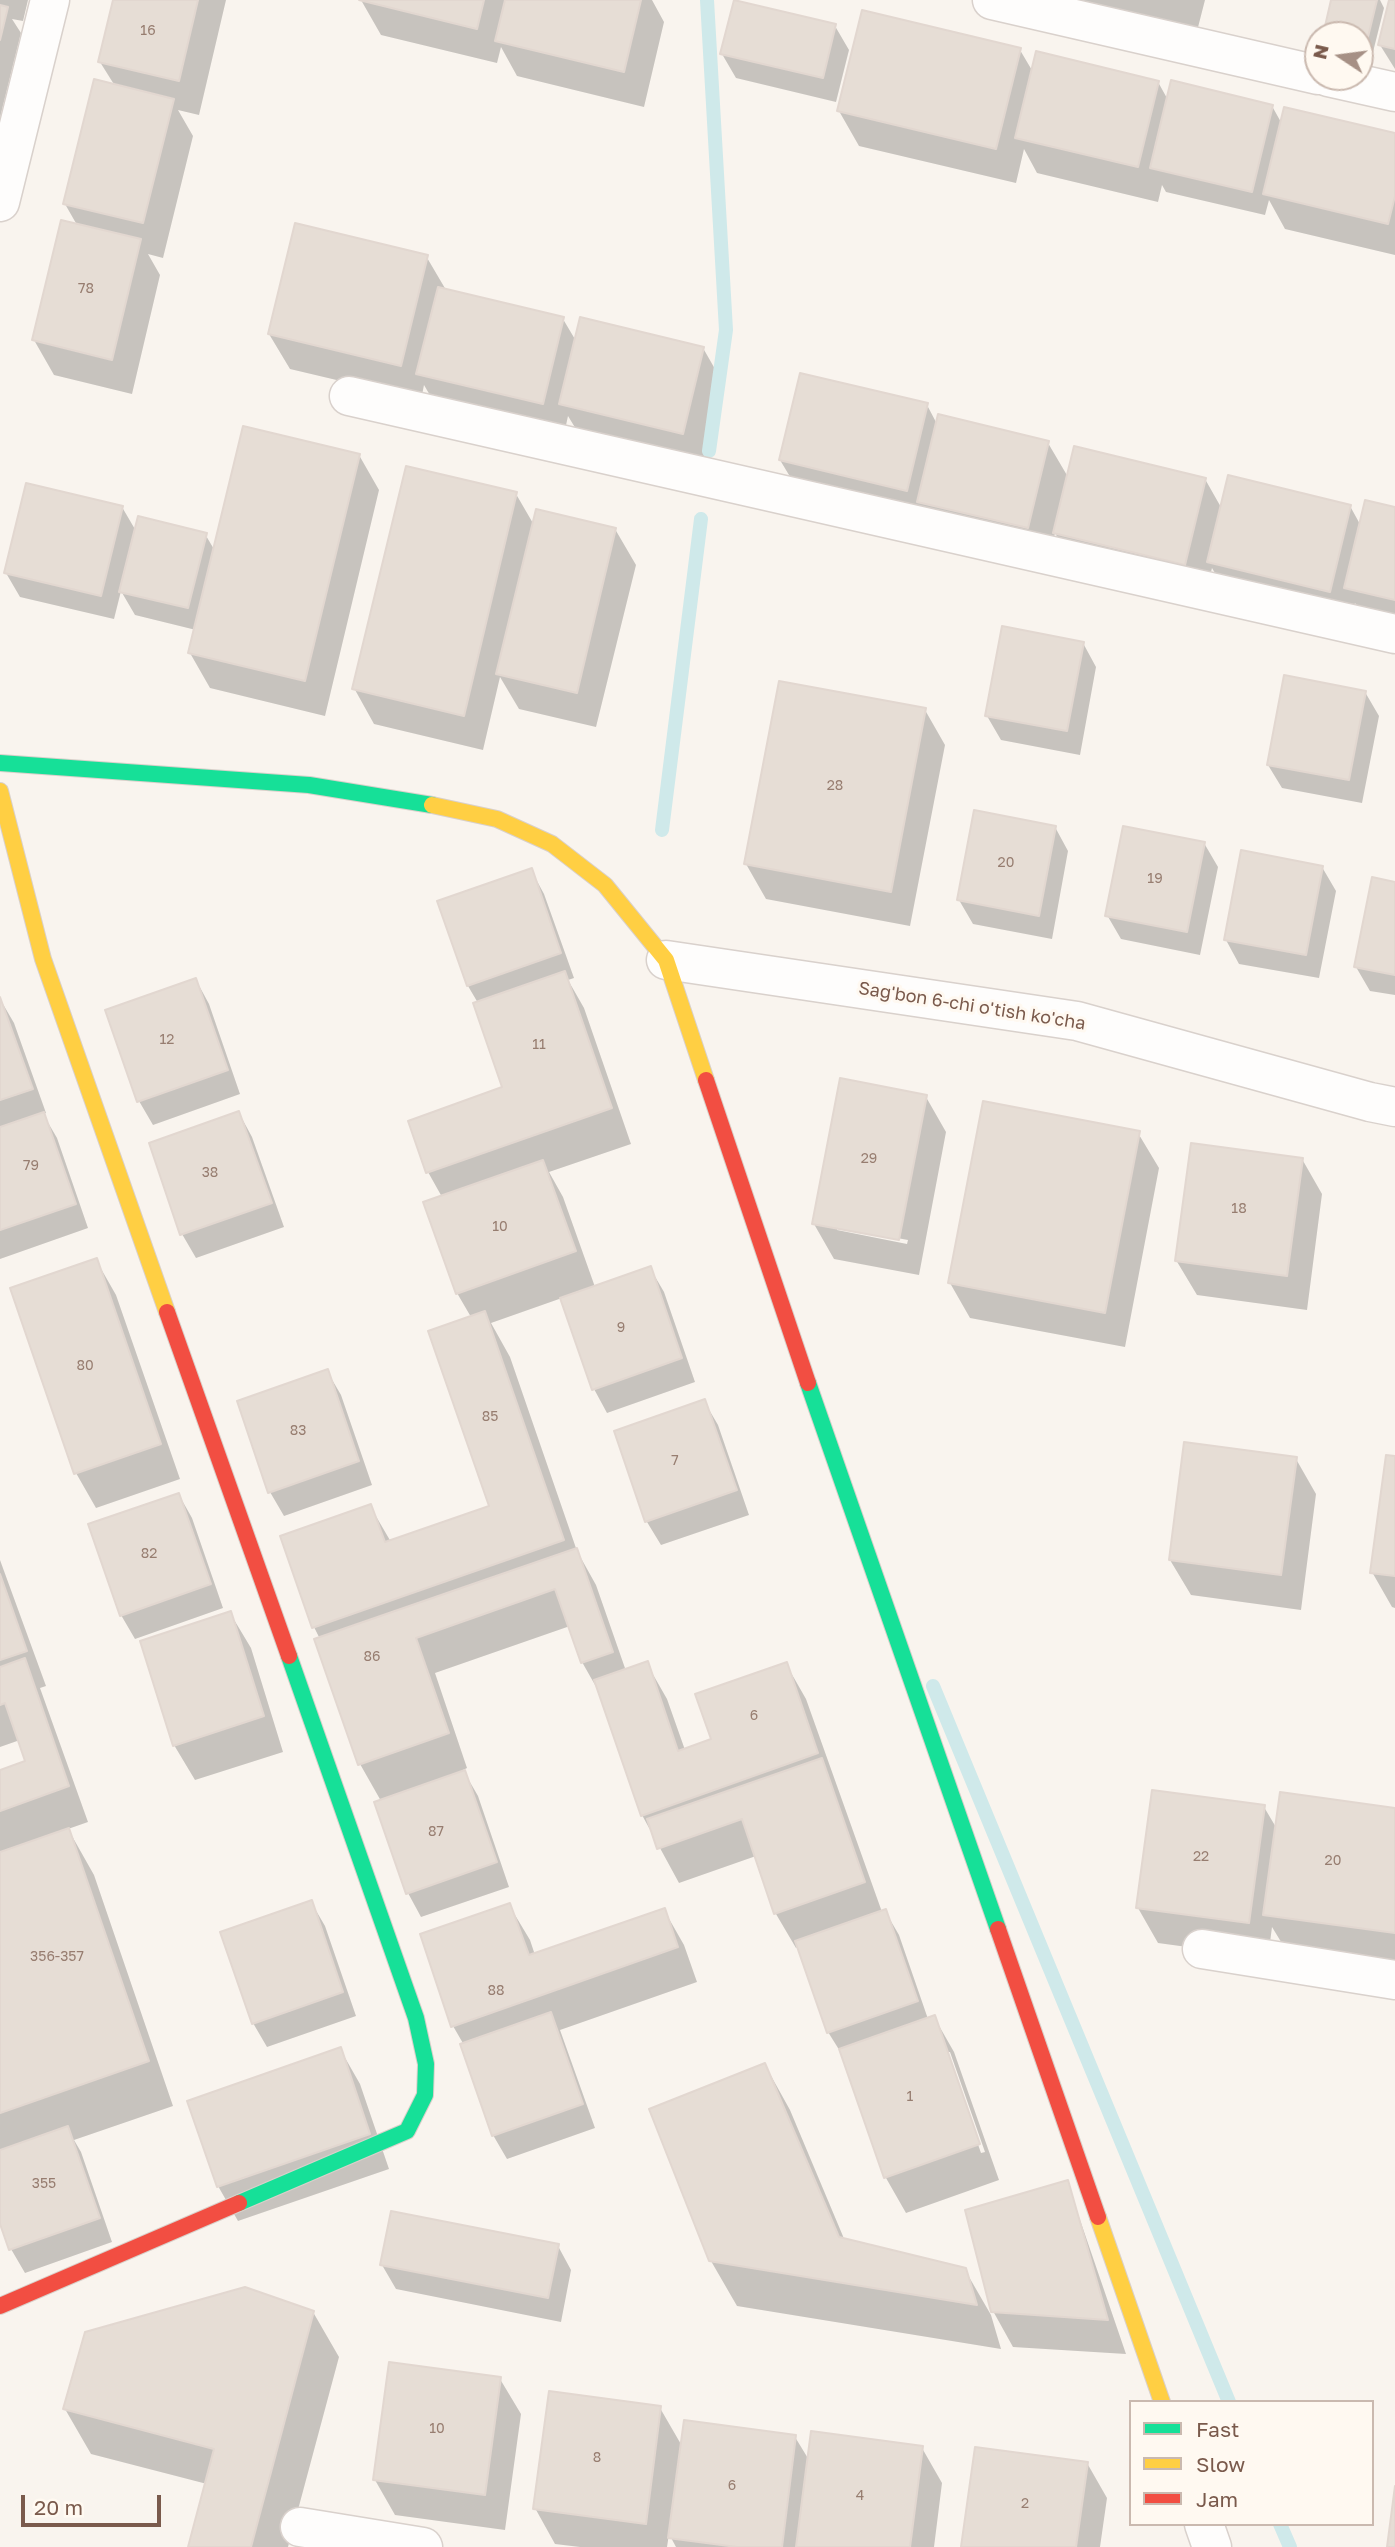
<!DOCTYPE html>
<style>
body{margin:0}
#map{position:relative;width:1395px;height:2547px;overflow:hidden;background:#f9f4ee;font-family:"Golos Text",sans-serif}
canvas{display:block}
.legend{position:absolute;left:1129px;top:2400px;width:245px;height:126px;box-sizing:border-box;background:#fff9f1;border:2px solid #cab9af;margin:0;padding:9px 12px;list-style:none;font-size:21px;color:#7a5a4c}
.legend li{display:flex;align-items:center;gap:14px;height:35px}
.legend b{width:35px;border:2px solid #cab9af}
.north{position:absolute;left:1304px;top:21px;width:70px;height:70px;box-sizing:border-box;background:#fff9f1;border:2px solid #cab9af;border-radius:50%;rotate:283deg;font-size:19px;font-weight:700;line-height:28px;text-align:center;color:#7a5a4c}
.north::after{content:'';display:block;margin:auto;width:24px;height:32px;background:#a69085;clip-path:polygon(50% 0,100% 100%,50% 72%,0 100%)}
.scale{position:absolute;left:21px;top:2495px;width:140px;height:32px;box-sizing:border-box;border:4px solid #7a5a4c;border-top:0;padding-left:9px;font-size:21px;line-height:24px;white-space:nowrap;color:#7a5a4c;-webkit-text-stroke:5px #fff9f1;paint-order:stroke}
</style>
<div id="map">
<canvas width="1395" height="2547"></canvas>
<ul class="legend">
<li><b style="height:9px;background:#16e098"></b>Fast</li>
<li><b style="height:9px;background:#ffcf43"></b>Slow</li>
<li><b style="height:9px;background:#f24e42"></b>Jam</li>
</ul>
<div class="north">N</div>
<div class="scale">20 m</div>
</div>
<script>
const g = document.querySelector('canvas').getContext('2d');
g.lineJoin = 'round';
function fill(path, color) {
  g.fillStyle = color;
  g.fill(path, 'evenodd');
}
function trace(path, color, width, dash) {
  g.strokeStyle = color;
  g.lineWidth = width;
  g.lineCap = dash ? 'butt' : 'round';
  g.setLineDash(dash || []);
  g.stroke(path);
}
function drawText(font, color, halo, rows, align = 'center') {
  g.font = font + ' "Golos Text",sans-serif';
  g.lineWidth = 6;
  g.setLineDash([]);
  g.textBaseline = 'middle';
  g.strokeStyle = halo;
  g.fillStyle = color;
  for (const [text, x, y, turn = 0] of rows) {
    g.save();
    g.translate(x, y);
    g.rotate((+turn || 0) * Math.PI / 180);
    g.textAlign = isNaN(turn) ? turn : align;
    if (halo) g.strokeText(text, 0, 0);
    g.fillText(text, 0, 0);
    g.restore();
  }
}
const shadow = new Path2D(`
 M0 0H28L23 21 12 19 21 33 0 118Z
 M115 0H226L199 115 178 110 193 136 163 258 148 254 160 275 132 394 54 375 34 340 77 225 65 204 115 86 100 62Z
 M361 0H652L664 22 644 107 517 76 501 47 497 63 381 35Z
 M1064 0H1205L1195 39Z
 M1333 0H1380L1384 8 1372 56 1360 53V35H1325Z
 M1391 0H1395V69L1380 45Z
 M835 26 849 50 836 102 736 78 722 54Z
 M1020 50 1033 72 1158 82 1168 100 1272 106 1282 124 1395 135V255L1285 229 1269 200 1265 215 1166 192 1162 185 1158 202 1037 173 1024 149 1016 183 859 146 839 111Z
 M426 256 446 290 563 319 576 341 703 348 723 383 703 468 582 439 568 416 563 439 438 409 424 385 421 400 290 369 269 334Z
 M927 405 937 424 1048 443 1068 477 1205 479 1222 509 1350 506 1361 526 1395 509V620L1360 611 1355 603 1349 626 1229 597 1212 568 1204 599 1075 568 1055 533 1048 563 801 495 780 460Z
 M359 455 379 490 325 716 210 688 190 653 196 630 135 615 121 591 114 619 20 597 6 573 122 507 136 531 205 534 215 551Z
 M516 494 534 525 615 529 636 565 596 727 519 709 500 677 483 750 374 724 354 688Z
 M1083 643 1096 667 1080 755 1001 740 987 716Z
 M1365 692 1379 716 1362 803 1282 788 1268 765Z
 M925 710 945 745 910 926 766 899 746 864Z
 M1055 827 1068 851 1052 939 973 924 959 900Z
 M1204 843 1218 867 1200 955 1121 939 1107 915Z
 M1322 867 1336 891 1319 978 1239 964 1226 940Z
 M531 870 544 894 574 978 568 980 584 1008 631 1144 549 1172 563 1197 595 1287 650 1268 664 1292 695 1382 607 1413 594 1389 562 1298 491 1323 510 1357 577 1551 596 1585 626 1671 647 1664 667 1699 685 1750 714 1740 786 1664 806 1699 882 1912 885 1911 899 1935 928 2019 934 2017 954 2052 999 2180 906 2213 886 2178 843 2056 828 2032 799 1947 796 1948 776 1914 756 1856 679 1883 642 1815 599 1692 582 1662 570 1626 435 1673 467 1768 463 1770 478 1796 509 1887 421 1917 408 1893 381 1801 360 1764 320 1639 314 1627 370 1506 391 1542 491 1507 471 1317 457 1293 442 1197 428 1172 505 1088 478 1003 468 986 440 902ZM946 2052H950L985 2152 981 2153Z
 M1395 883V995L1370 991 1356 967Z
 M196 980 209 1004 240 1094 153 1125 139 1101Z
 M0 999 14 1023 46 1113 43 1114 57 1138 88 1228 0 1259Z
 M926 1097 946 1132 919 1275 834 1259 814 1224ZM837 1227 908 1240 907 1244 837 1230Z
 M239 1113 252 1137 284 1227 196 1258 182 1234Z
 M1138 1133 1159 1168 1125 1347 970 1318 950 1283Z
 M1302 1159 1322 1194 1307 1310 1197 1295 1176 1260Z
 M96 1260 116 1295 180 1479 96 1508 76 1473 12 1289Z
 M327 1371 341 1395 372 1485 284 1516 270 1492Z
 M704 1401 718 1425 749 1515 661 1545 647 1522 616 1432Z
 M1395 1458V1608L1392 1607 1372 1572Z
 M1296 1459 1316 1494 1301 1610 1191 1595 1170 1560Z
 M179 1495 192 1518 223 1608 135 1639 121 1615Z
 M0 1560 46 1686 40 1688 88 1822 68 1829 94 1875 173 2106 74 2140 81 2152 112 2242 25 2273 11 2249 0 2218V1771L28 1762 20 1740 0 1747Z
 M230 1613 251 1648 283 1752 195 1780 174 1745Z
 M1264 1807 1277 1829 1395 1809V1964L1286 1950 1272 1927 1268 1958 1158 1943 1138 1908Z
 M311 1902 325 1926 356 2016 267 2047 253 2023Z
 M509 1905 530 1940 535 1955 664 1910 684 1945 697 1982 560 2030 595 2128 507 2159 493 2135 464 2045 453 2026Z
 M340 2049 360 2084 389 2169 238 2221 218 2186Z
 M765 2065 790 2110 845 2241 965 2270 991 2315 1001 2349 737 2306 711 2261Z
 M1067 2182 1126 2354 1013 2347 993 2311Z
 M558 2246 571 2270 561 2322 396 2289 382 2265Z
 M313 2312 339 2357 288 2547H189L207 2484 91 2454 65 2409Z
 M500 2379 521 2414 505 2530 395 2515 375 2480Z
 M660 2408 682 2446 795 2437 809 2460 922 2448 942 2483 934 2547H676L669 2534 667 2547H580L555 2544 535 2508Z
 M1087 2463 1107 2498 1100 2547H963Z`);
const stream = new Path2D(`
 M707 0 726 330 709 451
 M662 830 701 519
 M933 1686 1229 2402
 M1280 2524 1290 2547`);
const building = new Path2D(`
 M113 0H198L179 81 98 62Z
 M359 0H484L477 29Z
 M505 0H641L624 72 495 41Z
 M734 0 836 24 823 78 720 54Z
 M1331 0H1377L1366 45 1360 44V35H1323Z
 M1389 0H1395V49L1378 45Z
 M0 5 8 7 0 40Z
 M862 10 1021 48 996 149 837 111Z
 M1036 51 1159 81 1138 167 1015 138Z
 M94 79 174 99 143 223 63 204Z
 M1171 80 1273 105 1252 192 1150 168Z
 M1284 107 1395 133V196L1388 224 1263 194Z
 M61 220 141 239 112 360 32 340Z
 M295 223 428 255 401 366 268 334Z
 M438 287 564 317 543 404 416 374Z
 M580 317 704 347 683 434 559 404Z
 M800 373 928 403 907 491 779 460Z
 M938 414 1049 441 1028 528 917 502Z
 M243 426 360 454 305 681 188 653Z
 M1074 446 1206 478 1185 565 1053 533Z
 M406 466 517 492 464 716 352 689Z
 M1228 475 1351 505 1330 592 1207 562Z
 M26 483 123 506 101 596 4 573Z
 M1365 500 1395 507V600L1344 588Z
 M536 509 616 528 577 693 496 674Z
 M138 516 207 533 188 608 119 592Z
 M1002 626 1084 642 1067 731 985 716Z
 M1284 675 1366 691 1349 780 1267 765Z
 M779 681 926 708 891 892 744 864Z
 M974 810 1056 826 1039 916 957 900Z
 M1123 826 1205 842 1187 932 1105 916Z
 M1241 850 1323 866 1306 955 1224 940Z
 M532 868 561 953 467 986 437 901Z
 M1372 877 1395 882V975L1354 967Z
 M565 971 612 1108 426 1173 408 1121 502 1087 473 1003Z
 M196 978 228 1070 137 1102 105 1010Z
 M0 997 33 1089 0 1100Z
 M840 1078 927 1095 899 1240 812 1224Z
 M983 1101 1140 1131 1105 1313 948 1283Z
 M239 1111 272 1203 180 1235 149 1143Z
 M44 1112 76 1204 0 1230V1127Z
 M1191 1143 1303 1158 1287 1276 1175 1261Z
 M543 1160 576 1251 456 1294 423 1202Z
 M97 1258 161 1444 74 1474 10 1288Z
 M651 1266 682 1358 592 1390 560 1298Z
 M485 1311 564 1540 312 1628 280 1536 371 1504 385 1542 489 1506 428 1331Z
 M328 1369 359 1461 268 1493 237 1401Z
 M705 1399 737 1490 645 1522 614 1431Z
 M1184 1442 1297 1457 1281 1575 1169 1560Z
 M1386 1455 1395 1456V1576L1370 1573Z
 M179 1493 211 1584 120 1616 88 1524Z
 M577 1548 613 1652 581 1663 555 1589 416 1638 449 1733 358 1765 314 1639Z
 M0 1574 27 1651 0 1660Z
 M231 1611 264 1716 173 1746 140 1641Z
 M25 1658 69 1786 0 1811V1770L25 1761 5 1703 0 1705V1667Z
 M648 1661 678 1751 711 1739 695 1694 787 1662 818 1753 641 1816 594 1680Z
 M822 1758 865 1882 774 1914 742 1819 657 1849 647 1819Z
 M465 1770 497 1862 406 1894 374 1802Z
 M1152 1790 1265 1805 1249 1923 1136 1908Z
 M1280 1792 1395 1808V1933L1263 1915Z
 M69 1828 149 2061 0 2113V1852Z
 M312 1900 343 1992 252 2024 220 1932Z
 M510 1903 529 1955 665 1908 678 1947 451 2027 420 1934Z
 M886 1909 918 2001 827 2033 795 1941Z
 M551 2012 583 2104 492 2136 460 2044Z
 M935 2015 980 2144 884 2178 839 2049Z
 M341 2047 370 2134 217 2187 187 2101Z
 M765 2063 839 2237 966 2268 977 2305 709 2261 649 2109Z
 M68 2126 100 2218 9 2250 0 2224V2150Z
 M1068 2180 1108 2320 991 2312 965 2210Z
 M391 2211 559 2244 548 2298 380 2265Z
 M245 2287 314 2311 251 2547H188L214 2449 63 2409 85 2332Z
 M389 2362 501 2377 485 2495 373 2480Z
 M549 2391 661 2406 646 2524 533 2509Z
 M684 2420 796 2435 782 2547H737L668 2538Z
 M811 2431 923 2446 910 2547H796Z
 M975 2447 1088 2462 1076 2547H961Z
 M1395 2486V2547H1387Z`);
const street = new Path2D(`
 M992 0 1318 75
 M1328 77 1395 92
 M0 202 50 0
 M349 396 1395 634
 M666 960 1077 1021 1370 1102 1395 1107
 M1202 1949 1395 1980
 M1204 2524 1212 2547
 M300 2527 423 2547`);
const fast = new Path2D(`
 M0 763 309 785 432 805
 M808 1383 998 1929
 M239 2203 407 2131 425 2095 426 2064 416 2018 289 1656`);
const slow = new Path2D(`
 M0 791 43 959 167 1312
 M432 805 497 819 552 844 605 885 666 960 706 1080
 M1098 2217 1162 2402`);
const jam = new Path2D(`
 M706 1080 808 1383
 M167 1312 289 1656
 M998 1929 1098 2217
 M0 2306 239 2203`);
const numberNames = [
 ["16",148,31],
 ["78",86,289],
 ["28",835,786],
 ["20",1006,863],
 ["19",1155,879],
 ["12",167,1040],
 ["11",539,1045],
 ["29",869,1159],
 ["79",31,1166],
 ["38",210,1173],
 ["18",1239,1209],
 ["10",500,1227],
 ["9",621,1328],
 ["80",85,1366],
 ["85",490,1417],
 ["83",298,1431],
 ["7",675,1461],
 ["82",149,1554],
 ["86",372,1657],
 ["6",754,1716],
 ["87",436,1832],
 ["22",1201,1857],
 ["20",1333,1861],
 ["356-357",57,1957],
 ["88",496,1991],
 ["1",910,2097],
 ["355",44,2184],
 ["10",437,2429],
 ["8",597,2458],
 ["6",732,2486],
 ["4",860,2496],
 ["2",1025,2504]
];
const streetNames = [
 ["Sag'bon 6-chi o'tish ko'cha",972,1006,9]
];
fill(shadow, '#0003');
trace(stream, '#cfe9ea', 14);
fill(building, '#e6ddd5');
trace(building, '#e2d7d0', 2);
trace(street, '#d9d1cc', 41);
trace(fast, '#d9d0ca', 18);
trace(slow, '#d9d0ca', 18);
trace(jam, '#d9d0ca', 18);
trace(street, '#fefdfc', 38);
trace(fast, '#16e098', 16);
trace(slow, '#ffcf43', 16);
trace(jam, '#f24e42', 16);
drawText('14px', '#977d70', null, numberNames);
drawText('18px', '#7a5a4c', '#fff9f1', streetNames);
</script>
